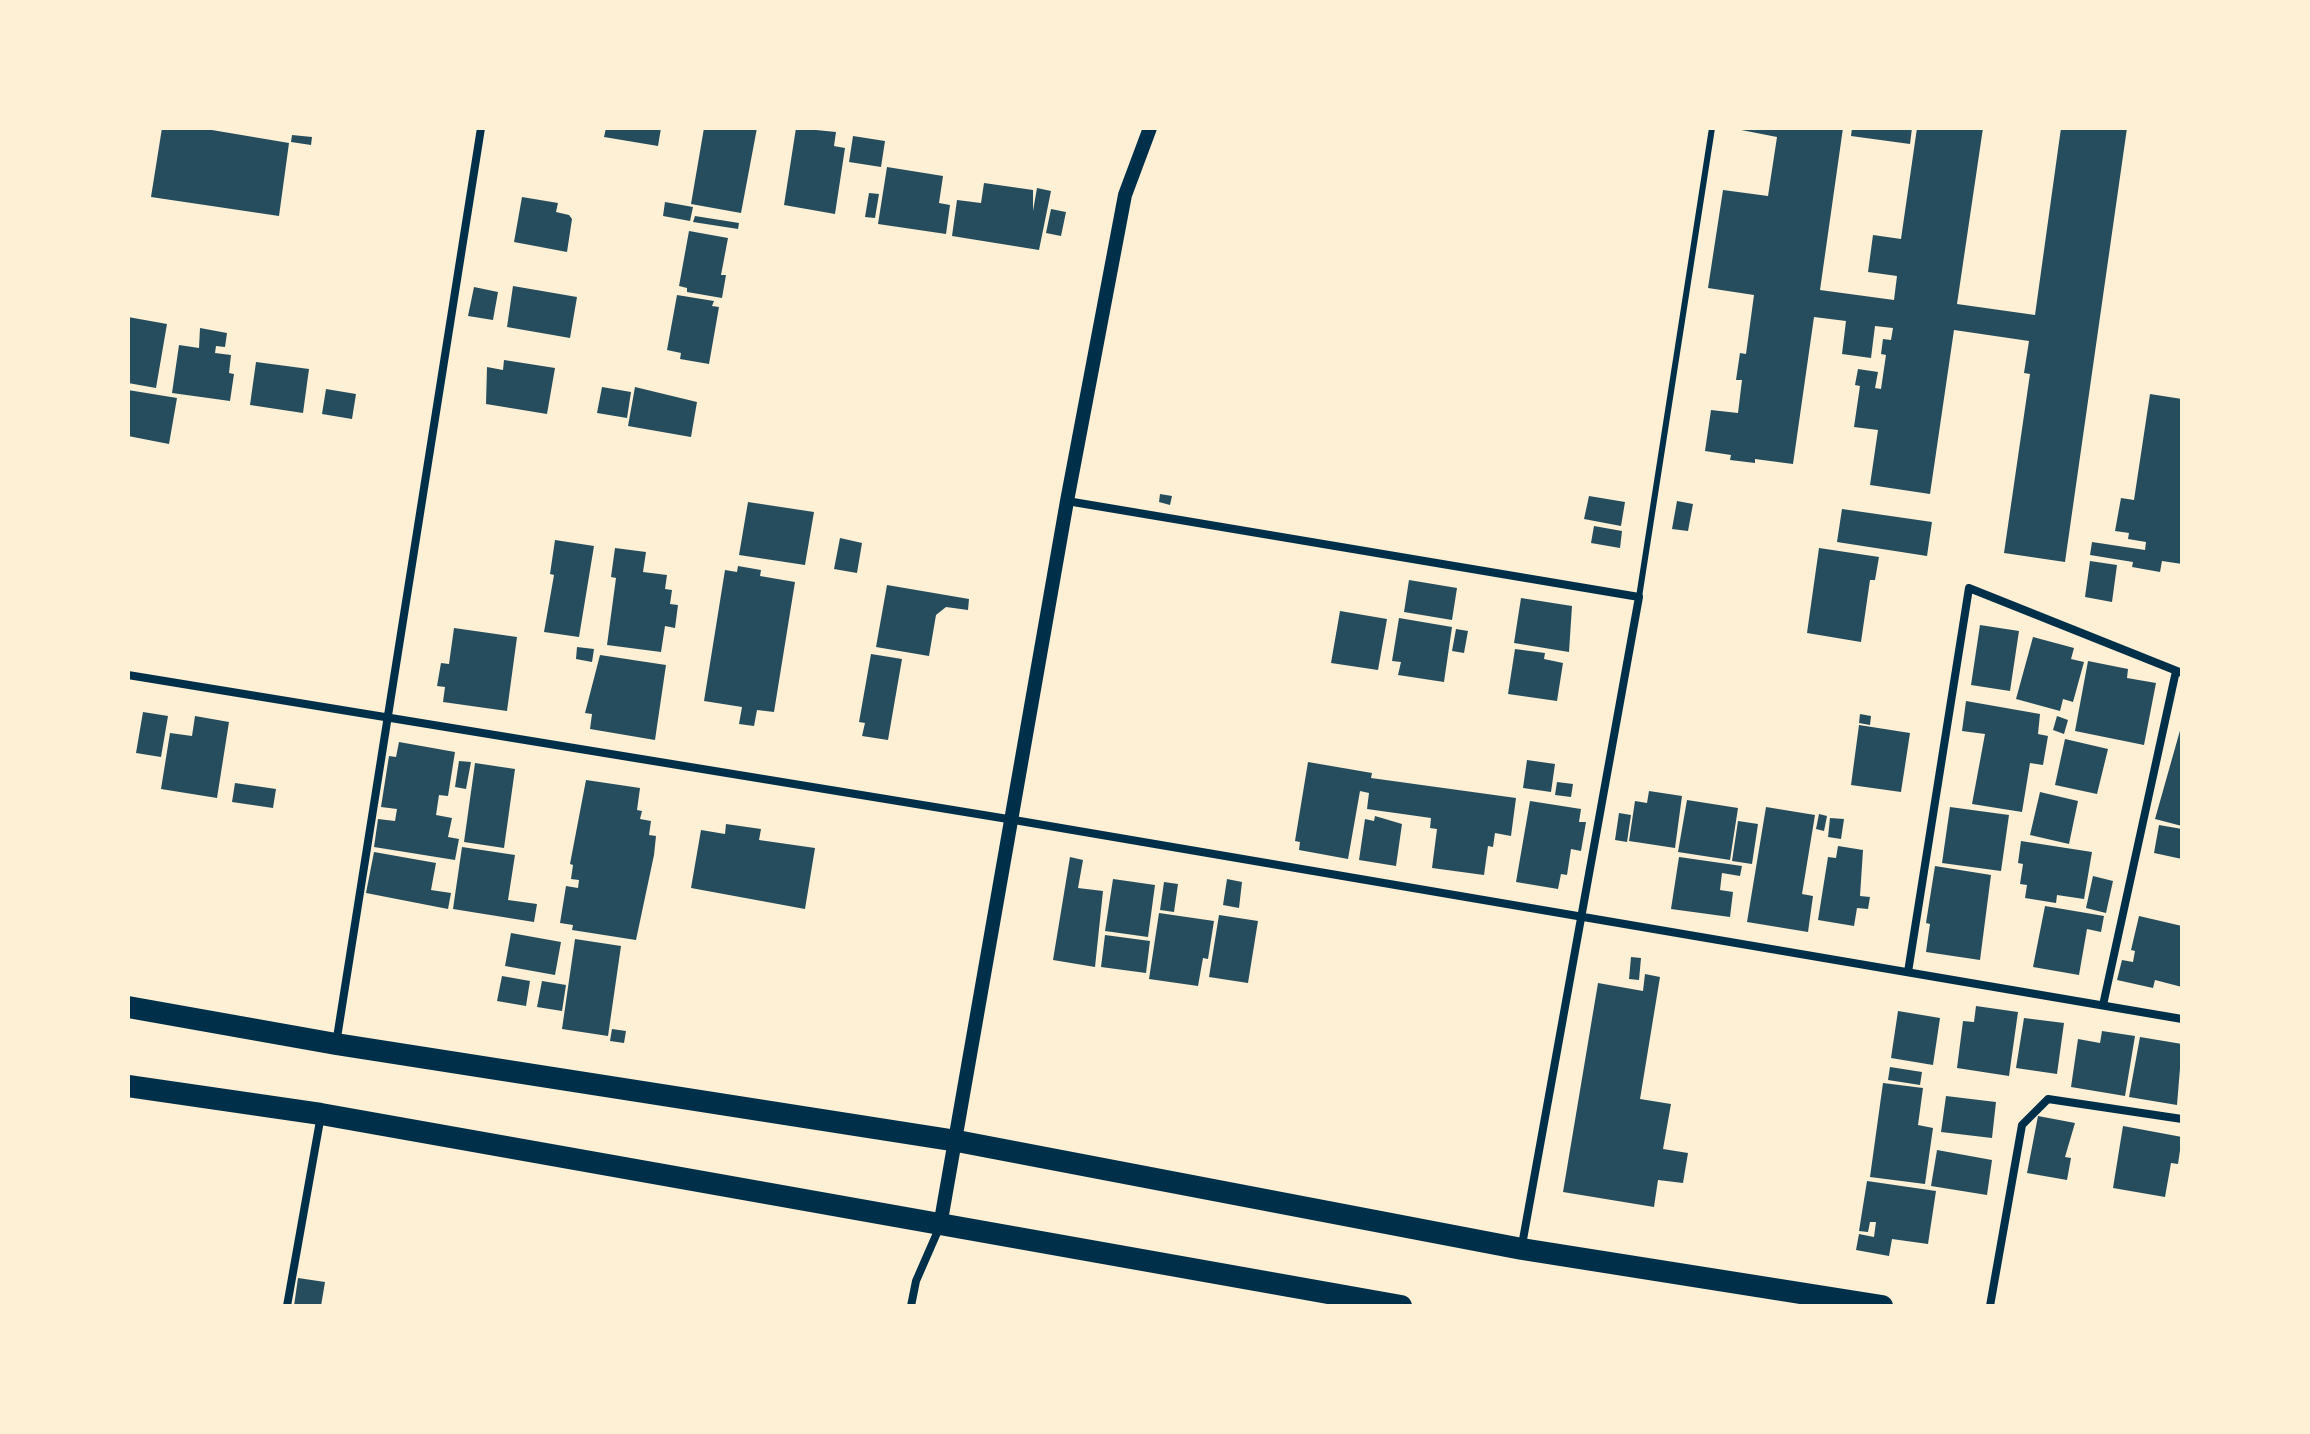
<!DOCTYPE html>
<style>
body{margin:0}
#map{position:relative;width:2310px;height:1434px;overflow:hidden;background:#fdf0d5;font-family:Inter,sans-serif}
canvas{display:block}
.frame{position:absolute;inset:0;border:130px solid #fdf0d5;pointer-events:none}
</style>
<div id="map">
<canvas width="2310" height="1434"></canvas>
<div class="frame"></div>
</div>
<script>
const g = document.querySelector('canvas').getContext('2d');
g.lineJoin = 'round';
function fill(path, color) {
  g.fillStyle = color;
  g.fill(path, 'evenodd');
}
function trace(path, color, width, dash) {
  g.strokeStyle = color;
  g.lineWidth = width;
  g.lineCap = dash ? 'butt' : 'round';
  g.setLineDash(dash || []);
  g.stroke(path);
}
const building = new Path2D(`
 M162 128H200L289 143 279 216 151 197Z
 M606 128H661L658 146 604 137Z
 M704 128H757L741 213 691 204Z
 M796 128 836 132 834 146 845 148 835 214 784 205Z
 M1731 128H1843L1820 290 1894 300 1897 276 1868 272 1873 235 1901 239 1917 128H1983L1957 304 2035 315 2061 128H2127L2065 562 2004 553 2030 374 2024 373 2029 341 1954 330 1930 494 1870 485 1878 430 1854 427 1860 386 1855 385 1858 369 1878 372 1875 388 1881 389 1886 355 1881 354 1883 339 1891 340 1893 328 1875 326 1871 358 1842 354 1846 321 1814 317 1793 464 1755 459V463L1730 460 1731 455 1705 451 1711 410 1738 413 1742 380H1736L1740 353 1746 354 1754 295 1708 288 1723 190 1768 196 1777 137Z
 M1852 128H1912L1910 144 1851 136Z
 M292 135 312 137 311 145 291 142Z
 M853 136 885 141 881 167 849 162Z
 M887 167 943 176 939 203 950 205 946 234 878 224Z
 M984 183 1033 190V211L1037 188 1051 191 1039 250 952 236 957 200 981 203Z
 M869 193 879 194 875 218 865 217Z
 M522 197 558 203 556 212 569 215 572 219 567 252 514 242Z
 M665 202 693 207 690 221 663 216Z
 M1051 209 1066 212 1061 236 1046 233Z
 M695 216 739 223 738 229 693 222Z
 M689 231 728 238 721 275H726L722 298 687 292V288L679 286Z
 M513 286 577 297 570 338 507 327Z
 M474 287 498 292 493 320 468 316Z
 M677 295 714 301 712 306 719 307 709 364 680 359 681 353 667 350Z
 M128 317 167 324 156 388 128 383Z
 M200 328 227 333 225 347 216 346 215 353 231 355 229 373 234 374 230 401 172 393 179 345 199 348Z
 M504 360 555 368 547 414 486 404 487 367 503 370Z
 M256 362 309 369 303 413 250 405Z
 M602 387 631 392 627 418 597 413Z
 M635 387 697 402 691 437 628 426Z
 M326 389 356 394 352 419 322 414Z
 M128 390 177 398 169 444 128 436Z
 M2150 394 2182 399V564L2162 561 2160 572 2132 567 2133 562 2090 555 2092 542 2145 550 2146 542 2128 539 2129 533 2115 531 2121 498 2134 500Z
 M1160 494 1172 496 1170 505 1159 502Z
 M1589 496 1625 502 1621 526 1584 519Z
 M1677 501 1693 504 1688 531 1672 529Z
 M748 502 814 512 805 565 739 555Z
 M1842 509 1932 522 1927 556 1837 542Z
 M1594 526 1622 531 1620 548 1591 543Z
 M840 538 862 543 857 573 834 569Z
 M555 540 594 546 579 637 544 632 554 575 550 574Z
 M615 548 646 552 643 572 667 575 665 589 672 590 670 604 678 605 675 628 665 626 661 652 607 645 616 578 611 577Z
 M1819 548 1879 557 1875 580H1870L1861 642 1807 633Z
 M2090 561 2117 565 2112 602 2085 597Z
 M738 566 761 570 760 576 795 582 774 712 757 710 754 726 739 724 742 707 704 701 725 570 737 572Z
 M1409 580 1457 588 1452 620 1404 612Z
 M887 585 969 599 968 610 946 607 936 615 929 656 876 647Z
 M1521 598 1572 606 1569 652 1514 643Z
 M1340 611 1387 619 1378 670 1331 663Z
 M1399 618 1452 627 1444 682 1398 675 1401 662 1392 661Z
 M1980 625 2019 631 2010 691 1971 685Z
 M454 628 517 637 507 711 443 702 445 687 437 686 441 663 449 664Z
 M1456 629 1468 631 1464 653 1452 651Z
 M2033 637 2074 648 2071 659 2084 662 2073 702 2063 699 2060 711 2016 699Z
 M577 647 594 649 592 662 576 659Z
 M1515 649 1545 653 1544 659 1563 663 1557 701 1508 694Z
 M871 654 902 659 888 740 862 736 865 723 859 722Z
 M600 655 666 665 655 740 590 729 592 714 585 713Z
 M2088 661 2128 669 2127 678 2156 683 2144 745 2075 731Z
 M1966 701 2040 714 2038 734 2048 736 2043 765 2030 763 2022 812 1972 804 1985 734 1962 731Z
 M143 712 168 716 161 757 136 753Z
 M1860 714 1871 716 1870 725 1859 723Z
 M195 716 229 722 217 798 161 789 170 733 192 736Z
 M2057 716 2068 720 2064 734 2053 730Z
 M1859 725 1910 733 1901 792 1851 785Z
 M2181 727H2182V826L2155 819Z
 M2065 739 2108 749 2097 794 2055 785Z
 M399 742 455 752 448 796 439 795 436 815 452 818 448 837 459 839 455 860 374 847 378 819 395 821 397 809 381 807 389 756 396 757Z
 M1527 760 1555 764 1551 792 1523 788Z
 M459 761 471 762 466 789 455 787Z
 M1308 762 1372 773 1371 778 1516 798 1511 836 1495 833 1493 847 1488 846 1484 875 1432 868 1437 829 1430 828 1431 818 1367 809 1369 793 1360 791 1348 859 1299 850 1300 842 1295 841Z
 M475 763 515 769 504 848 464 842Z
 M586 780 640 788 637 810 642 811 640 819 651 821 649 835 656 836 654 855 636 940 572 930 573 925 560 923 566 886 578 888 579 880 571 879 573 865 570 864Z
 M1557 782 1573 784 1571 797 1555 795Z
 M235 783 276 789 273 808 232 802Z
 M1649 791 1682 796 1675 848 1629 841 1635 801 1647 803Z
 M2040 792 2078 801 2069 844 2030 835Z
 M1687 800 1738 808 1730 860 1678 852Z
 M1530 801 1581 809 1579 822H1586L1581 851 1571 849 1567 875 1561 874 1558 889 1516 882Z
 M1766 807 1815 815 1802 894 1813 896 1808 932 1747 922Z
 M1950 807 2009 815 2001 871 1942 863Z
 M1619 813 1631 815 1627 842 1615 840Z
 M1819 814 1827 816 1824 831 1816 829Z
 M1375 816 1402 824 1396 866 1359 860 1365 819 1374 821Z
 M1830 818 1844 819 1841 839 1828 837Z
 M1738 821 1758 824 1752 864 1732 861Z
 M726 824 761 829 759 840 815 848 805 909 691 888 701 830 725 834Z
 M2159 825 2182 829V859L2154 853Z
 M2021 841 2092 852 2084 899 2057 895 2056 903 2025 898 2027 885 2020 884 2023 864 2018 863Z
 M1838 846 1863 850 1860 896 1870 897 1868 909 1857 908 1854 926 1818 920 1828 857 1836 858Z
 M462 847 515 855 508 900 537 904 534 922 453 909Z
 M374 852 436 863 431 890 451 893 448 909 366 893Z
 M1070 857 1083 860 1078 888 1103 891 1095 967 1053 960Z
 M1679 857 1742 866 1740 876 1722 873 1720 890 1733 892 1730 917 1671 909Z
 M1935 866 1991 875 1980 960 1926 952 1930 924 1926 923Z
 M2093 876 2113 881 2106 913 2086 908Z
 M1113 879 1155 885 1148 937 1105 931Z
 M1227 879 1242 882 1239 908 1223 905Z
 M1164 882 1178 884 1174 912 1160 910Z
 M2045 906 2104 916 2101 932 2087 929 2079 975 2033 967Z
 M1159 913 1214 921 1208 959 1203 958 1198 986 1149 979Z
 M1219 915 1258 921 1248 983 1209 977Z
 M2139 916 2182 926V987L2155 980 2153 988 2117 980 2122 960 2133 962 2135 951 2131 950Z
 M511 933 561 942 555 975 505 966Z
 M1105 935 1150 941 1146 973 1101 967Z
 M575 939 621 946 608 1036 562 1029Z
 M1631 957 1641 958 1639 980 1629 979Z
 M1645 974 1660 977 1640 1099 1671 1104 1663 1149 1688 1153 1683 1183 1658 1180 1654 1207 1563 1192 1598 983 1643 991Z
 M502 976 530 981 526 1006 497 1001Z
 M542 981 566 985 562 1011 537 1007Z
 M1976 1006 2018 1012 2009 1076 1957 1068 1963 1021 1974 1022Z
 M1898 1011 1940 1018 1933 1065 1891 1058Z
 M2024 1018 2064 1023 2057 1074 2016 1068Z
 M612 1029 626 1031 624 1043 610 1041Z
 M2102 1031 2135 1036 2125 1096 2071 1087 2078 1039 2100 1043Z
 M2140 1037 2182 1044 2177 1105 2129 1097Z
 M1890 1067 1922 1072 1920 1085 1888 1080Z
 M1883 1083 1923 1088 1918 1125 1933 1128 1925 1184 1870 1177Z
 M1946 1096 1996 1102 1992 1138 1941 1132Z
 M2038 1116 2075 1123 2065 1157 2071 1158 2067 1180 2027 1173Z
 M2123 1126 2182 1137 2178 1164 2171 1163 2165 1197 2113 1188Z
 M1937 1150 1992 1160 1987 1195 1931 1186Z
 M1867 1181 1936 1191 1928 1244 1892 1239 1889 1256 1856 1250 1859 1234 1874 1237 1876 1222H1870L1868 1232 1859 1231Z
 M298 1278 325 1282 321 1306H294Z`);
const service = new Path2D(`
 M1639 597 1712 128`);
const minor = new Path2D(`
 M1067 501 1639 597 1522 1245
 M128 675 1014 820 2182 1019
 M1908 972 1969 588 2182 673
 M2103 1005 2176 671
 M336 1044 481 128
 M287 1306 321 1115
 M911 1306 916 1281 940 1226
 M1990 1306 2022 1125 2048 1099 2182 1119`);
const tertiary = new Path2D(`
 M940 1226 1067 501 1125 195 1150 128`);
const trunk = new Path2D(`
 M128 1007 336 1044 957 1141 1522 1249 1882 1306
 M128 1086 321 1114 1401 1306`);
fill(building, '#264d5e');
trace(service, '#003049', 6);
trace(minor, '#003049', 8);
trace(tertiary, '#003049', 14);
trace(trunk, '#003049', 22);
</script>
